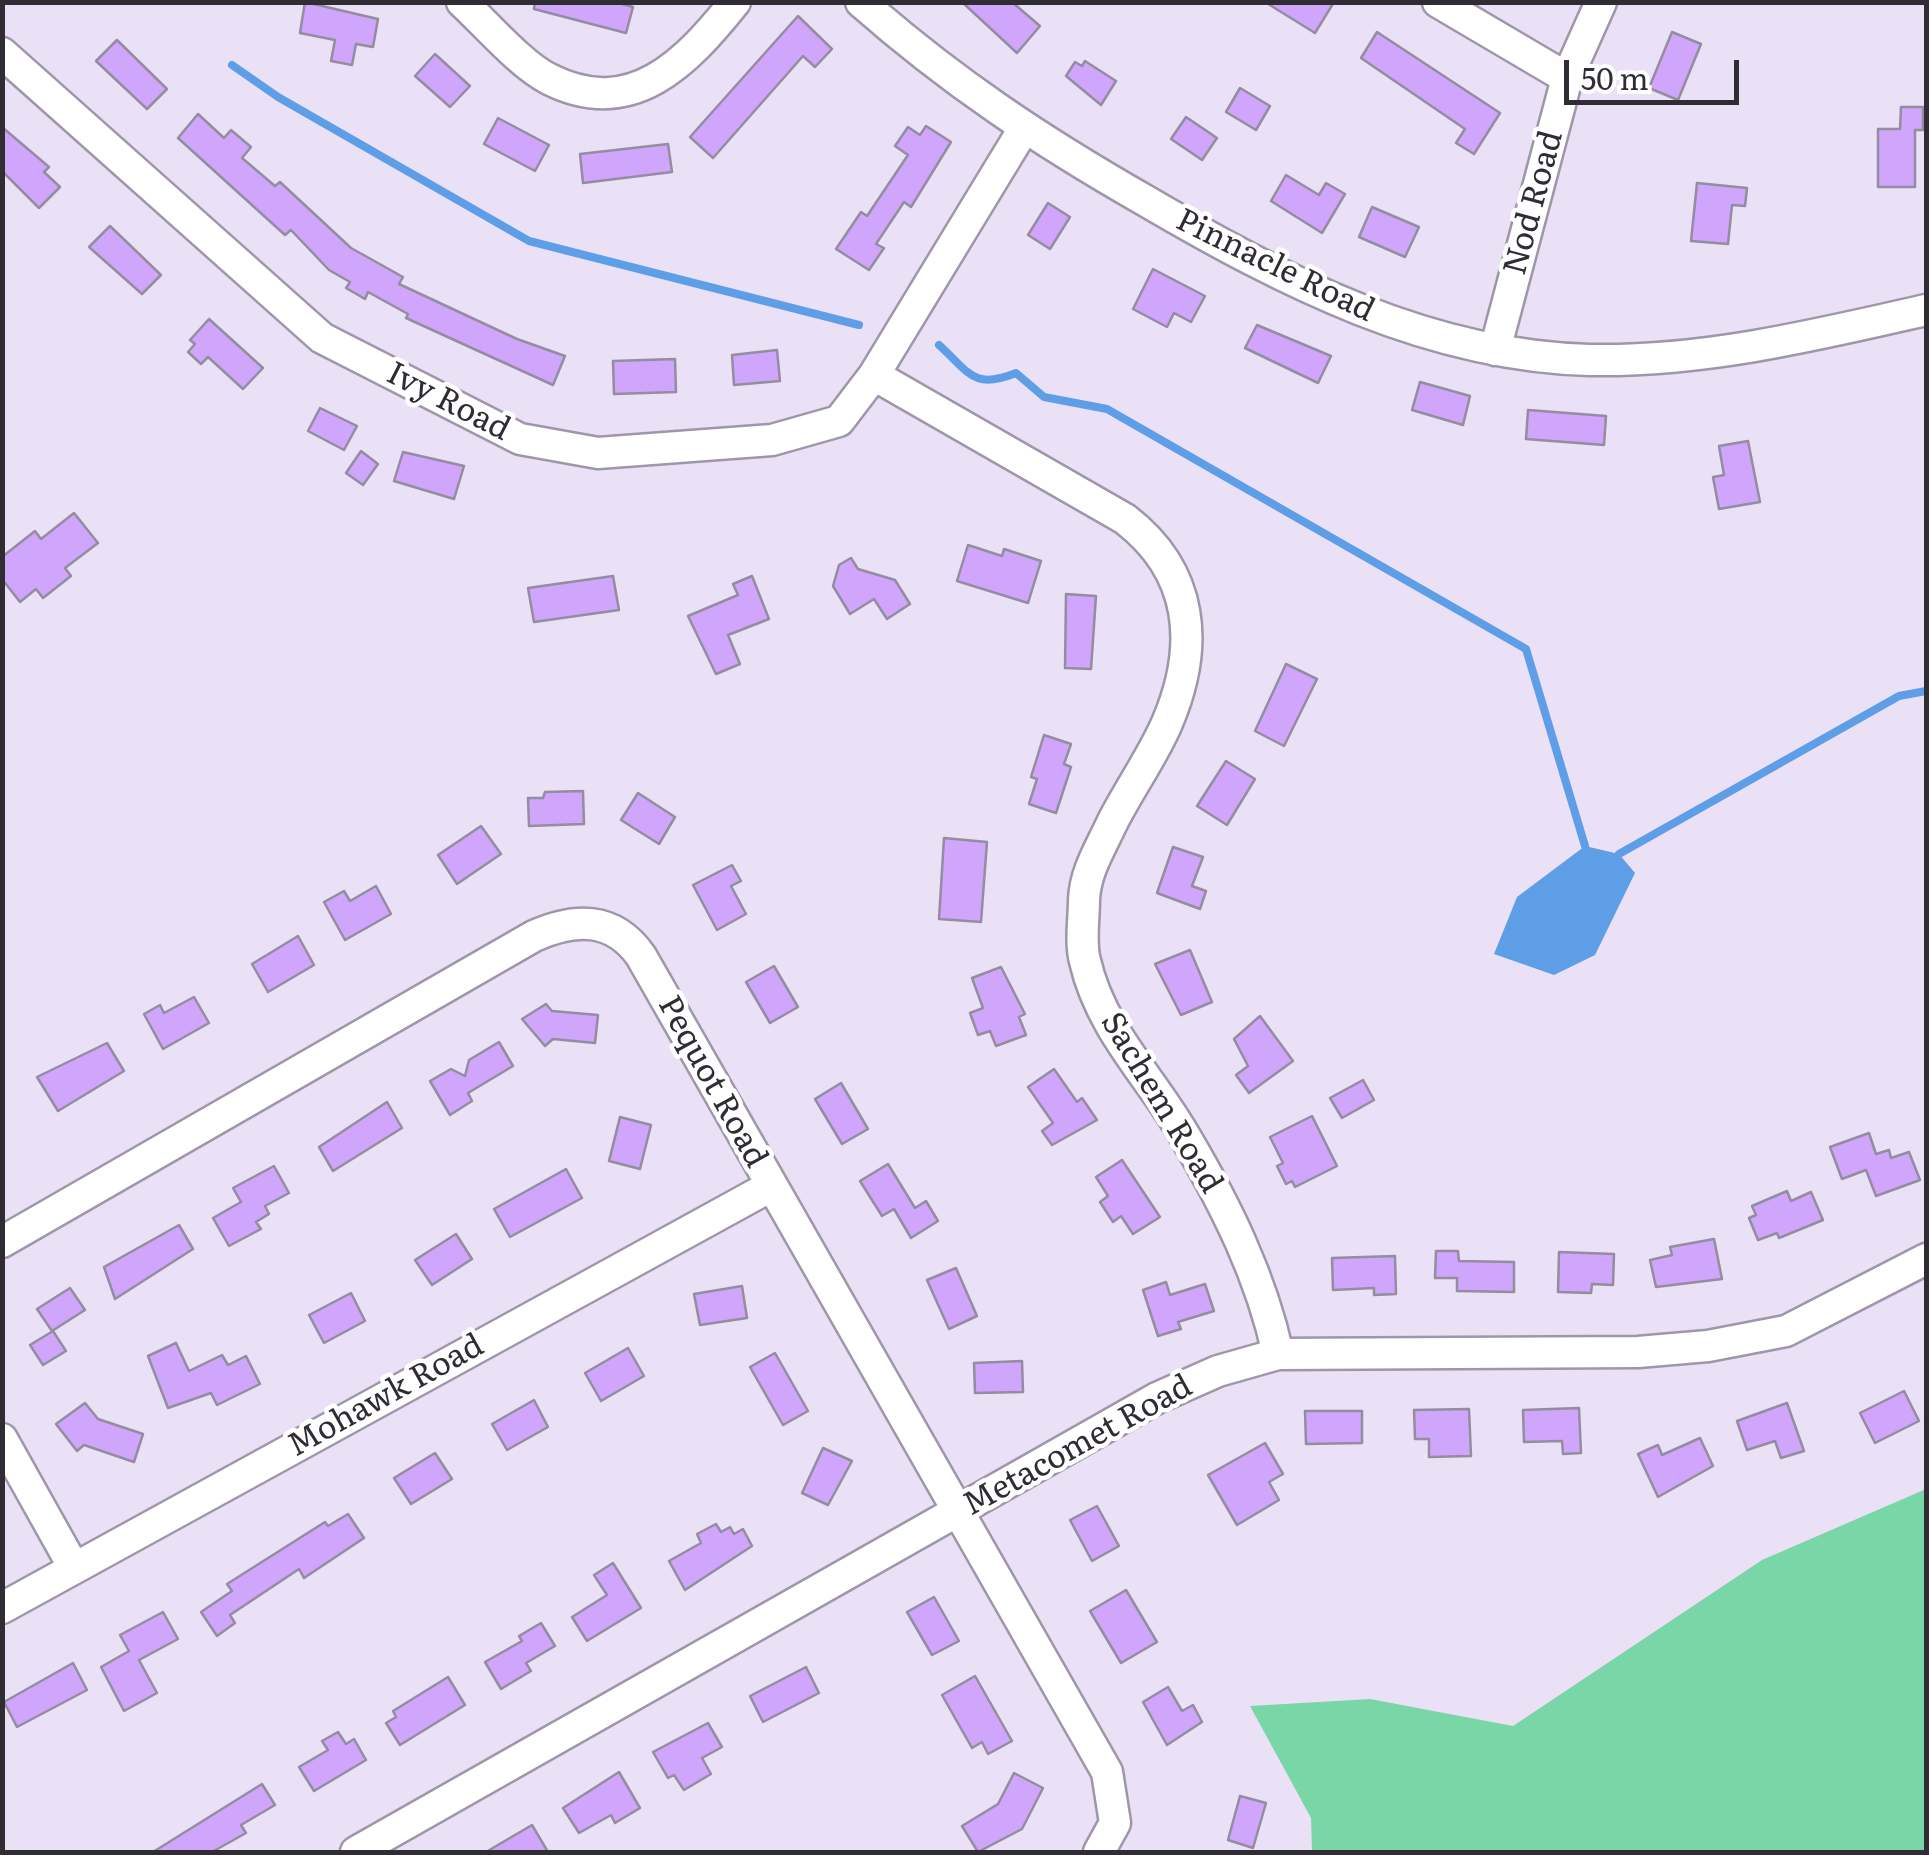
<!DOCTYPE html>
<style>
body{margin:0}
#map{position:relative;width:1929px;height:1855px;overflow:hidden;background:#ebe1f6;font-family:Literata,serif}
canvas{display:block}
.frame{position:absolute;inset:0;border:5px solid #302c34;pointer-events:none}
.scale{position:absolute;left:1564px;top:60px;width:175px;height:45px;box-sizing:border-box;border:5px solid #302c34;border-top:0;padding-left:12px;font-size:30px;line-height:35px;white-space:nowrap;color:#302c34;-webkit-text-stroke:8px #fff;paint-order:stroke}
</style>
<div id="map">
<canvas width="1929" height="1855"></canvas>
<div class="frame"></div>
<div class="scale">50 m</div>
</div>
<script>
const g = document.querySelector('canvas').getContext('2d');
g.lineJoin = 'round';
function fill(path, color) {
  g.fillStyle = color;
  g.fill(path, 'evenodd');
}
function trace(path, color, width, dash) {
  g.strokeStyle = color;
  g.lineWidth = width;
  g.lineCap = dash ? 'butt' : 'round';
  g.setLineDash(dash || []);
  g.stroke(path);
}
function drawText(font, color, halo, rows, align = 'center') {
  g.font = font + ' Literata,serif';
  g.lineWidth = 9;
  g.setLineDash([]);
  g.textBaseline = 'middle';
  g.strokeStyle = halo;
  g.fillStyle = color;
  for (const [text, x, y, turn = 0] of rows) {
    g.save();
    g.translate(x, y);
    g.rotate((+turn || 0) * Math.PI / 180);
    g.textAlign = isNaN(turn) ? turn : align;
    if (halo) g.strokeText(text, 0, 0);
    g.fillText(text, 0, 0);
    g.restore();
  }
}
const green = new Path2D(`
 M1926 1489V1852H1312L1311 1818 1250 1706 1370 1699 1513 1726 1762 1560Z`);
const water = new Path2D(`
 M1585 846 1619 854 1635 873 1595 955 1554 975 1494 954 1517 897Z`);
const stream = new Path2D(`
 M232 65 278 97 529 241 859 325
 M939 345C970 373 973 390 1016 373L1044 397 1107 409 1526 649 1585 846
 M1619 854 1899 696 1926 691`);
const building = new Path2D(`
 M305 2 378 19 373 47 356 44 352 65 331 61 335 40 300 33Z
 M535 2H615L633 7 626 33 534 9Z
 M962 2H1012L1040 26 1017 53Z
 M1265 2H1334L1315 33Z
 M798 16 832 49 815 67 803 56 713 158 690 137Z
 M1377 32 1500 113 1474 154 1456 143 1465 129 1361 58Z
 M1672 32 1701 44 1678 100 1649 88Z
 M117 40 167 89 147 109 96 61Z
 M435 54 470 86 450 107 415 76Z
 M1085 61 1116 81 1101 105 1066 76 1075 62 1082 66Z
 M1240 88 1270 106 1256 130 1226 112Z
 M1901 107H1923V130H1915V187H1878V129H1900Z
 M198 114 224 138 231 130 251 147 242 158 275 186 280 182 351 248 403 277 399 284 517 339 565 356 553 385 406 318 408 314 368 292 365 299 346 288 350 282 329 270 291 230 285 235 178 138Z
 M1186 117 1217 138 1202 160 1171 139Z
 M498 118 549 145 535 171 484 144Z
 M926 126 951 142 911 207 904 202 876 244 884 248 869 270 836 249 861 212 867 216 908 155 895 146 908 127 920 135Z
 M2 127 49 167 44 172 60 187 39 208 2 171Z
 M668 144 672 172 583 183 580 154Z
 M1286 175 1319 195 1326 183 1345 194 1322 233 1271 201Z
 M1697 183 1747 188 1745 206 1732 205 1728 244 1691 241Z
 M1048 203 1070 217 1050 249 1028 235Z
 M1372 207 1419 227 1405 257 1359 237Z
 M110 226 161 275 142 294 89 247Z
 M1153 269 1205 296 1191 322 1174 313 1167 327 1133 309Z
 M209 319 263 368 243 389 208 357 201 364 188 352 195 344 190 340Z
 M1257 325 1331 356 1318 383 1245 348Z
 M777 350 780 381 734 385 732 355Z
 M675 359 676 392 614 394 613 361Z
 M1420 382 1470 396 1463 425 1412 410Z
 M320 408 357 426 344 450 308 431Z
 M1528 410 1606 416 1604 445 1526 439Z
 M1748 441 1760 502 1719 509 1713 477 1724 475 1719 446Z
 M361 451 378 464 363 485 346 473Z
 M403 452 464 466 454 499 394 481Z
 M74 513 98 543 65 568 71 576 43 598 36 589 20 602 2 579V557L35 531 41 539Z
 M968 545 1002 556 1004 549 1041 561 1028 603 957 581Z
 M851 558 858 569 895 580 910 604 887 619 874 599 850 614 833 586 839 565Z
 M613 576 619 610 534 622 528 588Z
 M752 576 769 619 728 635 740 664 716 674 688 616 738 595 733 584Z
 M1066 594 1096 596 1091 669 1065 668Z
 M1286 664 1317 679 1284 746 1255 731Z
 M1044 735 1071 744 1064 764 1071 767 1056 813 1029 804 1037 779 1031 777Z
 M1226 761 1255 779 1227 825 1197 806Z
 M583 791 584 824 529 826 528 798H543L545 792Z
 M638 793 675 817 659 844 621 820Z
 M481 826 501 854 457 884 438 855Z
 M944 838 987 842 981 922 939 919Z
 M1173 847 1203 857 1192 886 1206 891 1200 909 1157 893Z
 M732 865 741 881 731 886 746 914 717 930 693 885Z
 M376 886 391 914 345 940 324 902 344 891 350 901Z
 M298 936 314 965 268 992 252 964Z
 M1190 950 1212 1002 1181 1015 1155 964Z
 M774 966 798 1007 770 1023 746 982Z
 M1001 967 1025 1014 1019 1017 1026 1035 996 1046 990 1031 978 1035 970 1013 983 1008 972 978Z
 M194 997 209 1023 163 1049 144 1014 160 1005 164 1013Z
 M546 1004 552 1011 598 1015 595 1043 553 1039 545 1046 522 1019Z
 M1260 1016 1293 1061 1249 1093 1236 1075 1248 1066 1234 1039Z
 M499 1042 513 1066 468 1093 472 1101 450 1115 430 1081 451 1069 465 1076 469 1060Z
 M107 1043 124 1071 58 1111 37 1077Z
 M1054 1069 1077 1102 1082 1098 1097 1120 1052 1145 1042 1131 1053 1123 1028 1087Z
 M1363 1080 1374 1100 1342 1118 1330 1098Z
 M841 1083 868 1129 842 1144 815 1099Z
 M387 1102 402 1128 333 1171 319 1147Z
 M1312 1116 1337 1166 1295 1187 1292 1181 1286 1184 1277 1166 1283 1163 1270 1137Z
 M620 1117 651 1125 640 1169 609 1161Z
 M1869 1133 1876 1154 1889 1150 1891 1158 1909 1152 1920 1180 1876 1196 1866 1170 1842 1179 1830 1147Z
 M1122 1160 1160 1217 1133 1234 1121 1216 1113 1222 1100 1202 1108 1196 1096 1177Z
 M888 1164 915 1208 926 1201 938 1221 911 1238 894 1209 882 1216 860 1181Z
 M274 1166 289 1193 265 1206 269 1214 256 1222 261 1229 229 1246 213 1218 241 1202 233 1188Z
 M566 1169 582 1198 510 1237 494 1209Z
 M1787 1191 1791 1201 1811 1192 1823 1220 1779 1238 1777 1233 1758 1240 1749 1218 1756 1215 1752 1206Z
 M179 1225 193 1249 115 1299 104 1267Z
 M456 1234 472 1259 432 1285 415 1260Z
 M1714 1239 1722 1279 1656 1287 1650 1260 1672 1255 1670 1247Z
 M1436 1251H1458L1459 1261 1514 1262V1292L1457 1291V1278H1435Z
 M1559 1252 1614 1254 1613 1285 1592 1284 1591 1293 1558 1292Z
 M1395 1256 1396 1294 1374 1295V1288L1333 1290 1332 1258Z
 M956 1268 977 1316 949 1329 927 1280Z
 M1166 1282 1170 1295 1205 1284 1214 1311 1178 1322 1181 1329 1158 1336 1143 1290Z
 M742 1286 747 1318 700 1325 694 1294Z
 M70 1288 85 1310 52 1331 37 1309Z
 M351 1293 365 1321 324 1343 309 1315Z
 M53 1331 66 1351 43 1365 30 1345Z
 M176 1343 189 1371 222 1355 228 1365 246 1356 260 1384 217 1405 211 1393 168 1408 148 1356Z
 M628 1348 644 1376 601 1401 585 1373Z
 M775 1353 808 1411 783 1425 750 1367Z
 M1022 1361 1023 1392 975 1393 974 1363Z
 M1904 1391 1919 1421 1875 1443 1860 1413Z
 M534 1400 548 1427 507 1450 492 1424Z
 M85 1403 98 1419 143 1434 134 1462 84 1445 77 1451 56 1424Z
 M1787 1403 1804 1451 1781 1458 1775 1441 1747 1450 1737 1421Z
 M1579 1408 1581 1453 1563 1454 1562 1441 1524 1442 1523 1410Z
 M1469 1409 1471 1456 1429 1457V1439H1415L1414 1410Z
 M1305 1411H1362V1443L1306 1444Z
 M1700 1438 1713 1466 1658 1497 1638 1454 1658 1445 1662 1455Z
 M1265 1443 1283 1474 1269 1482 1279 1500 1237 1525 1208 1475Z
 M823 1448 852 1461 828 1505 802 1493Z
 M435 1453 452 1479 411 1504 394 1478Z
 M1097 1506 1119 1546 1092 1561 1070 1520Z
 M348 1514 364 1538 304 1578 299 1569 230 1615 235 1623 217 1636 201 1612 232 1591 227 1584 325 1522 328 1526Z
 M716 1524 721 1532 730 1527 734 1534 743 1529 752 1546 685 1590 669 1561 701 1543 697 1534Z
 M613 1563 641 1608 587 1641 572 1617 607 1595 594 1575Z
 M1126 1590 1157 1642 1121 1663 1090 1611Z
 M934 1597 959 1641 932 1655 907 1612Z
 M163 1612 178 1639 139 1660 157 1693 124 1711 101 1667 129 1651 120 1635Z
 M541 1623 555 1646 526 1663 531 1671 501 1689 485 1662 522 1641 519 1636Z
 M73 1663 87 1690 17 1727 4 1702Z
 M806 1667 819 1693 763 1722 750 1696Z
 M975 1676 1012 1741 988 1754 982 1742 972 1748 942 1695Z
 M448 1677 465 1705 400 1745 386 1723 396 1717 393 1711Z
 M1168 1687 1182 1711 1193 1705 1202 1722 1167 1745 1143 1702Z
 M708 1723 722 1747 702 1758 711 1774 684 1790 674 1775 668 1778 653 1752Z
 M338 1732 346 1744 354 1739 366 1760 314 1791 299 1767 328 1750 322 1741Z
 M619 1772 640 1808 615 1823 611 1815 579 1833 563 1808Z
 M1014 1773 1043 1788 1022 1829 978 1852 962 1826 998 1804Z
 M262 1784 275 1805 241 1825 246 1833 212 1852H153Z
 M1240 1796 1266 1803 1253 1848 1228 1840Z
 M532 1825 548 1852H486Z`);
const minor = new Path2D(`
 M462 2C486 24 521 65 549 79 632 121 687 62 735 2
 M861 2C952 82 1041 141 1146 201 1283 281 1428 356 1590 360 1705 362 1816 335 1926 310
 M1438 2 1567 78
 M2 53 322 338 520 439 598 453 772 440 839 421 874 375 1023 130
 M1495 350 1567 78 1601 2
 M874 375 1125 519C1194 572 1200 646 1167 723 1154 754 1128 791 1112 823 1100 849 1085 872 1084 900 1084 919 1080 943 1085 961 1101 1031 1152 1078 1186 1138 1226 1206 1261 1276 1278 1354
 M2 1242 534 936C574 918 613 916 641 956L1107 1772 1115 1823 1099 1852
 M2 1439 73 1566
 M2 1608 771 1186
 M356 1852 1157 1398 1218 1371 1278 1354 1638 1352 1708 1346 1786 1331 1926 1259`);
const streetNames = [
 ["Nod Road",1534,203,-75],
 ["Pinnacle Road",1275,266,26],
 ["Ivy Road",448,402,27],
 ["Pequot Road",712,1082,61],
 ["Sachem Road",1161,1103,59],
 ["Mohawk Road",386,1396,-29],
 ["Metacomet Road",1078,1446,-29]
];
fill(green, '#79d7a7');
fill(water, '#5e9ee7');
trace(stream, '#5e9ee7', 8);
fill(building, '#cfa6fc');
trace(building, '#948c9f', 2.5);
trace(minor, '#9f96a9', 35);
trace(minor, '#fff', 30);
drawText('32px', '#302c34', '#fff', streetNames);
</script>
